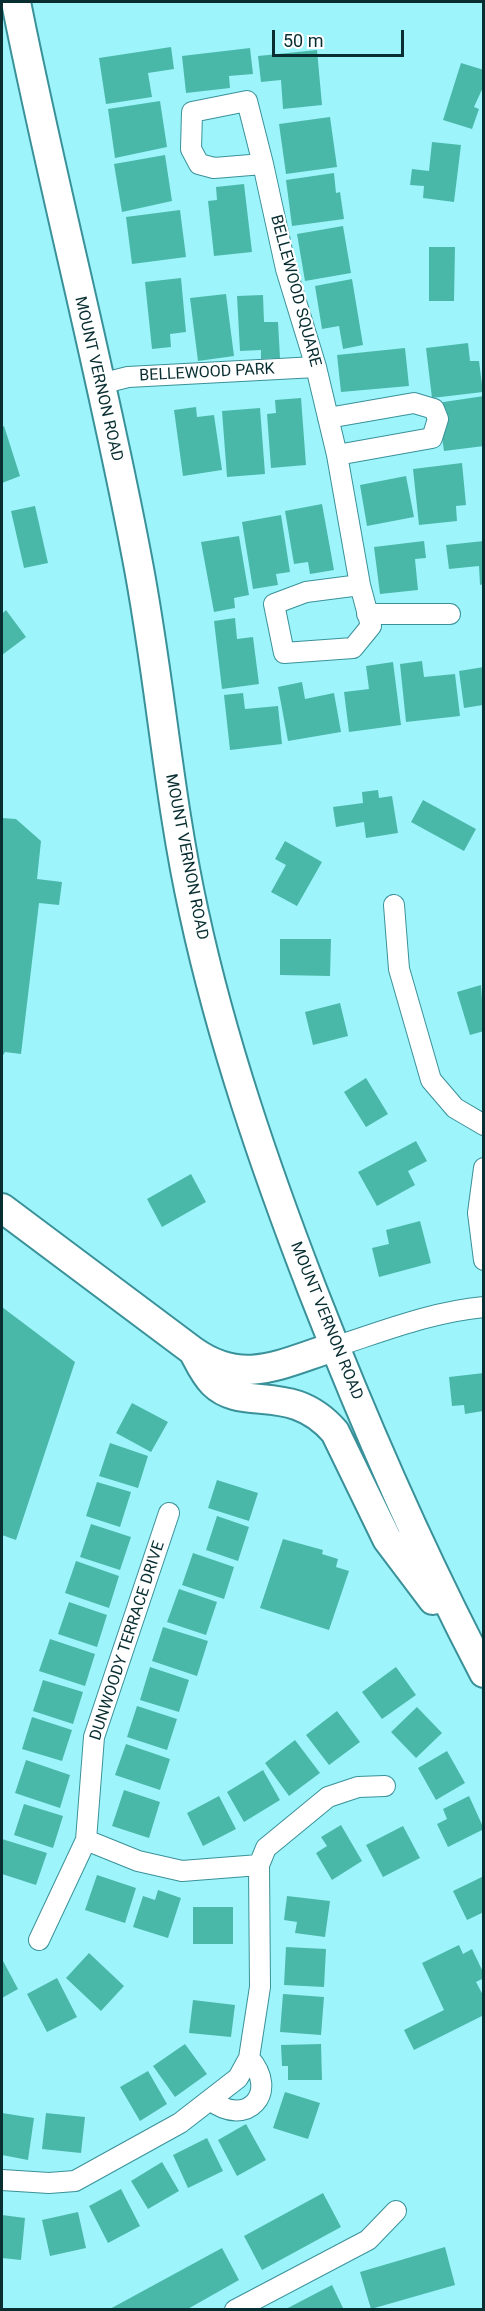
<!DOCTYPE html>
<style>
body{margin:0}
#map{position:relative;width:485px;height:2311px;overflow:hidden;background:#9ef4fb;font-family:Roboto,sans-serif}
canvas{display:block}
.frame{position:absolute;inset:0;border:3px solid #082e31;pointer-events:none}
.scale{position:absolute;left:272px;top:30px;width:132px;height:27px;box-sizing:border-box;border:3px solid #082e31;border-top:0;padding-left:8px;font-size:18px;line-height:21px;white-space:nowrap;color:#082e31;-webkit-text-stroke:4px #fff;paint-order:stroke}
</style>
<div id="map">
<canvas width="485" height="2311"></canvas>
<div class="frame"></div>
<div class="scale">50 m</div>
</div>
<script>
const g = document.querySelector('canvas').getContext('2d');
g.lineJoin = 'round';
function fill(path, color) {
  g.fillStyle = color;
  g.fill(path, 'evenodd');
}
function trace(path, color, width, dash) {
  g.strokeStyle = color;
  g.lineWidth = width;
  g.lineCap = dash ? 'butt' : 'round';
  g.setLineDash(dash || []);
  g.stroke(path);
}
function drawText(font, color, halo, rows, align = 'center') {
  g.font = font + ' Roboto,sans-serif';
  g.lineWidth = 4.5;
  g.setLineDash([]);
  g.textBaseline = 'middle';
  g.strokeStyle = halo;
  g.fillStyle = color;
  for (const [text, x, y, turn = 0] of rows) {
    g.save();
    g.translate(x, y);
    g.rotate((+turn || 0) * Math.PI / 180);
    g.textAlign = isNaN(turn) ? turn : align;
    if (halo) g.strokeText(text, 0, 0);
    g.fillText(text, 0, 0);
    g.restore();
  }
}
const building = new Path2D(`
 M171 47 174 69 148 73 152 97 106 104 99 58Z
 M250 48 253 74 229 76 230 88 186 93 182 56Z
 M317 50 322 105 283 109 281 80 261 82 258 56Z
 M461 63 484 70V85L474 107 479 109 472 129 443 120Z
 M160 101 167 147 115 158 108 109Z
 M330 117 337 167 286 174 279 124Z
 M432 142 461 145 454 202 423 198 424 186 410 185 412 169 429 171Z
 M165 155 172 201 122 212 114 164Z
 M334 173 336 193 340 192 344 219 292 226 286 180Z
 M244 184 252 252 214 256 208 201 217 200 216 187Z
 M180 210 186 257 132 264 126 217Z
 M343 226 351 273 305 281 297 234Z
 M429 247H455L454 301H429Z
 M181 278 186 332 170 334 171 347 152 349 145 282Z
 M352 279 363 345 343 349 339 326 322 329 315 286Z
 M226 294 234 356 198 361 190 298Z
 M263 295 264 322H278L280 358 261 359V350L240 351 237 296Z
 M468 343 470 361H479L483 392 432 398 426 348Z
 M405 348 409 386 341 392 337 355Z
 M484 396V446L444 451 437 403Z
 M301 398 306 465 271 468 267 414 276 413 275 400Z
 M196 407 197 417 214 415 222 470 183 476 174 410Z
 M260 408 265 474 227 477 222 411Z
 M4 426 20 476 2 483V427Z
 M462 463 466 505 456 506 457 521 419 525 413 469Z
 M406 476 414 517 367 526 360 485Z
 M322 504 334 570 310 574 308 562 294 564 285 511Z
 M35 506 48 563 24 568 11 511Z
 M281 515 290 572 276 574 278 585 253 589 242 522Z
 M239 536 249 595 234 598 235 608 214 612 201 542Z
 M424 541 426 558 415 559 418 590 380 594 374 547Z
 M484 541V584L480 585 479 566 449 569 446 545Z
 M6 610 26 637 2 655V614Z
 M235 618 237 639 253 637 259 684 222 689 214 621Z
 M422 661 424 677 455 674 460 716 406 722 400 664Z
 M393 662 401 725 349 732 344 692 369 689 366 666Z
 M484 667 483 705 464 708 459 671Z
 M302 682 305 699 334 693 341 732 288 741 278 687Z
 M243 693 245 709 278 706 282 744 230 750 224 695Z
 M378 790 379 798 392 796 398 833 366 838 364 822 336 827 333 807 363 803 362 792Z
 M423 800 476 829 464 851 411 822Z
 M2 818 16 819 41 841 37 879 62 882 59 905 39 903 21 1054 5 1052 2 1057Z
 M285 841 322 862 297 906 271 892 286 865 275 859Z
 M280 939H331L330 976 280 975Z
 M481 985 484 1031 470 1035 457 992Z
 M340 1003 348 1036 313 1045 305 1012Z
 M366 1078 388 1114 366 1127 344 1092Z
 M416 1141 427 1161 408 1171 415 1185 377 1206 358 1172Z
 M191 1174 206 1202 162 1227 147 1199Z
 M420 1221 431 1263 379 1277 372 1248 389 1244 386 1230Z
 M2 1307 75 1362 16 1540 2 1535Z
 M484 1373 483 1411 465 1414 464 1405 452 1406 449 1377Z
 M132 1403 168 1422 151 1452 116 1433Z
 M110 1443 148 1456 138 1488 99 1476Z
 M217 1480 258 1493 249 1521 208 1508Z
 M97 1482 131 1492 120 1527 86 1516Z
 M217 1516 249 1527 238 1561 206 1550Z
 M91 1524 131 1537 120 1570 80 1557Z
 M283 1539 323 1550 322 1554 338 1559 336 1567 349 1571 329 1630 260 1608Z
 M193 1553 234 1567 224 1599 182 1585Z
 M76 1561 119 1576 109 1608 65 1593Z
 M179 1589 217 1602 206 1635 167 1622Z
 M69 1602 107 1615 97 1647 58 1634Z
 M163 1627 208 1641 197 1676 152 1661Z
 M50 1639 95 1654 85 1686 39 1671Z
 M150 1667 189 1680 179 1712 140 1700Z
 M396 1667 416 1695 382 1719 362 1692Z
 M43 1680 83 1692 73 1724 33 1711Z
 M137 1706 177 1719 167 1750 127 1737Z
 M417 1707 442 1733 416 1758 391 1732Z
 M337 1711 360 1742 329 1765 306 1735Z
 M32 1717 72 1730 62 1761 22 1749Z
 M295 1740 320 1773 289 1796 265 1763Z
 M126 1744 170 1759 160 1790 115 1775Z
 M447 1751 465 1783 436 1800 418 1768Z
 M26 1760 70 1775 60 1808 15 1793Z
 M263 1770 280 1800 244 1822 227 1792Z
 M124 1790 160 1802 149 1838 112 1826Z
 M219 1796 236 1829 203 1846 187 1813Z
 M469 1796 484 1829 448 1847 437 1824 447 1819 443 1809Z
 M24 1804 63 1816 53 1848 14 1835Z
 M341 1825 362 1861 332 1880 316 1853 327 1846 321 1837Z
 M403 1826 420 1858 383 1877 366 1845Z
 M2 1839 47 1853 36 1885 2 1874Z
 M97 1875 136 1888 125 1923 85 1910Z
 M484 1876V1912L467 1920 453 1891Z
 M158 1890 181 1898 168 1938 133 1927 143 1896 155 1900Z
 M287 1896 330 1901 325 1937 295 1933 297 1922 284 1920Z
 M193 1907H233V1944H193Z
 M459 1945 463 1954 472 1949 484 1974V1978L476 1982 484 1997V2015L414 2050 404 2030 444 2010 422 1963Z
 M286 1947 326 1949 324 1987 284 1985Z
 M89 1953 124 1986 101 2011 66 1978Z
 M2 1959 18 1989 2 1998Z
 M57 1978 77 2017 47 2032 27 1994Z
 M283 1994 324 1997 321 2035 280 2032Z
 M193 2000 235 2005 231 2037 189 2033Z
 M185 2044 207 2074 175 2097 153 2066Z
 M321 2044 322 2080H288V2066H282L281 2045Z
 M148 2071 167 2104 140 2121 120 2087Z
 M285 2092 320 2103 308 2139 273 2128Z
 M2 2113 34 2118 28 2160 2 2155Z
 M46 2113 85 2117 81 2153 42 2149Z
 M246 2124 266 2160 237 2176 218 2140Z
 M207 2138 223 2171 188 2188 173 2155Z
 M162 2162 179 2191 148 2209 131 2181Z
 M121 2189 140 2226 108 2243 89 2206Z
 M323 2193 341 2227 262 2270 244 2236Z
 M78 2212 86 2248 50 2256 42 2220Z
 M2 2215 25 2218 21 2260 2 2258Z
 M445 2247 455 2285 371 2309 360 2272Z
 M222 2248 239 2280 186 2310H108Z
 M332 2285 344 2310H284Z`);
const street = new Path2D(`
 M247 101 263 164 214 168 199 164 191 149 192 112Z
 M263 164 286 269 316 367 337 455 360 585 371 626 353 648 284 653 274 604 306 592 360 585
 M100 384 128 377 316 367
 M328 418 414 403 434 409 438 419 432 438 337 455
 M367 614H450
 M394 905 399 969 431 1080 455 1108 484 1125
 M484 1168 478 1213 484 1260
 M334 1347C384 1331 431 1312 484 1307
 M86 1840 138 1861 182 1871 259 1865
 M39 1940 86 1840 94 1737 169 1513
 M210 2100C247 2129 280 2092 249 2058
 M2 2180 49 2183 75 2181 180 2123 238 2078 249 2058 260 1987 259 1865 266 1848 328 1797 358 1787 385 1786
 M235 2310 368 2240 396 2211`);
const secondary = new Path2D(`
 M16 2C53 188 102 372 137 558 160 676 168 796 194 913 222 1042 265 1167 312 1289 363 1420 419 1549 484 1673
 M2 1208 193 1351C244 1387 282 1363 334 1347
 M193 1351C199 1362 204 1374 213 1383 243 1413 291 1381 335 1432L387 1539 433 1600`);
const streetNames = [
 ["BELLEWOOD SQUARE",295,291,75],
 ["BELLEWOOD PARK",207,373,-3],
 ["MOUNT VERNON ROAD",98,379,77],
 ["MOUNT VERNON ROAD",186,857,79],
 ["MOUNT VERNON ROAD",326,1321,68],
 ["DUNWOODY TERRACE DRIVE",128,1641,-72]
];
fill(building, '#4ab8a9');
trace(street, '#3a9199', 22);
trace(secondary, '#3a9199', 32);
trace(street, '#fff', 20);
trace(secondary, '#fff', 28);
drawText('16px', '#082e31', '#fff', streetNames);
</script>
